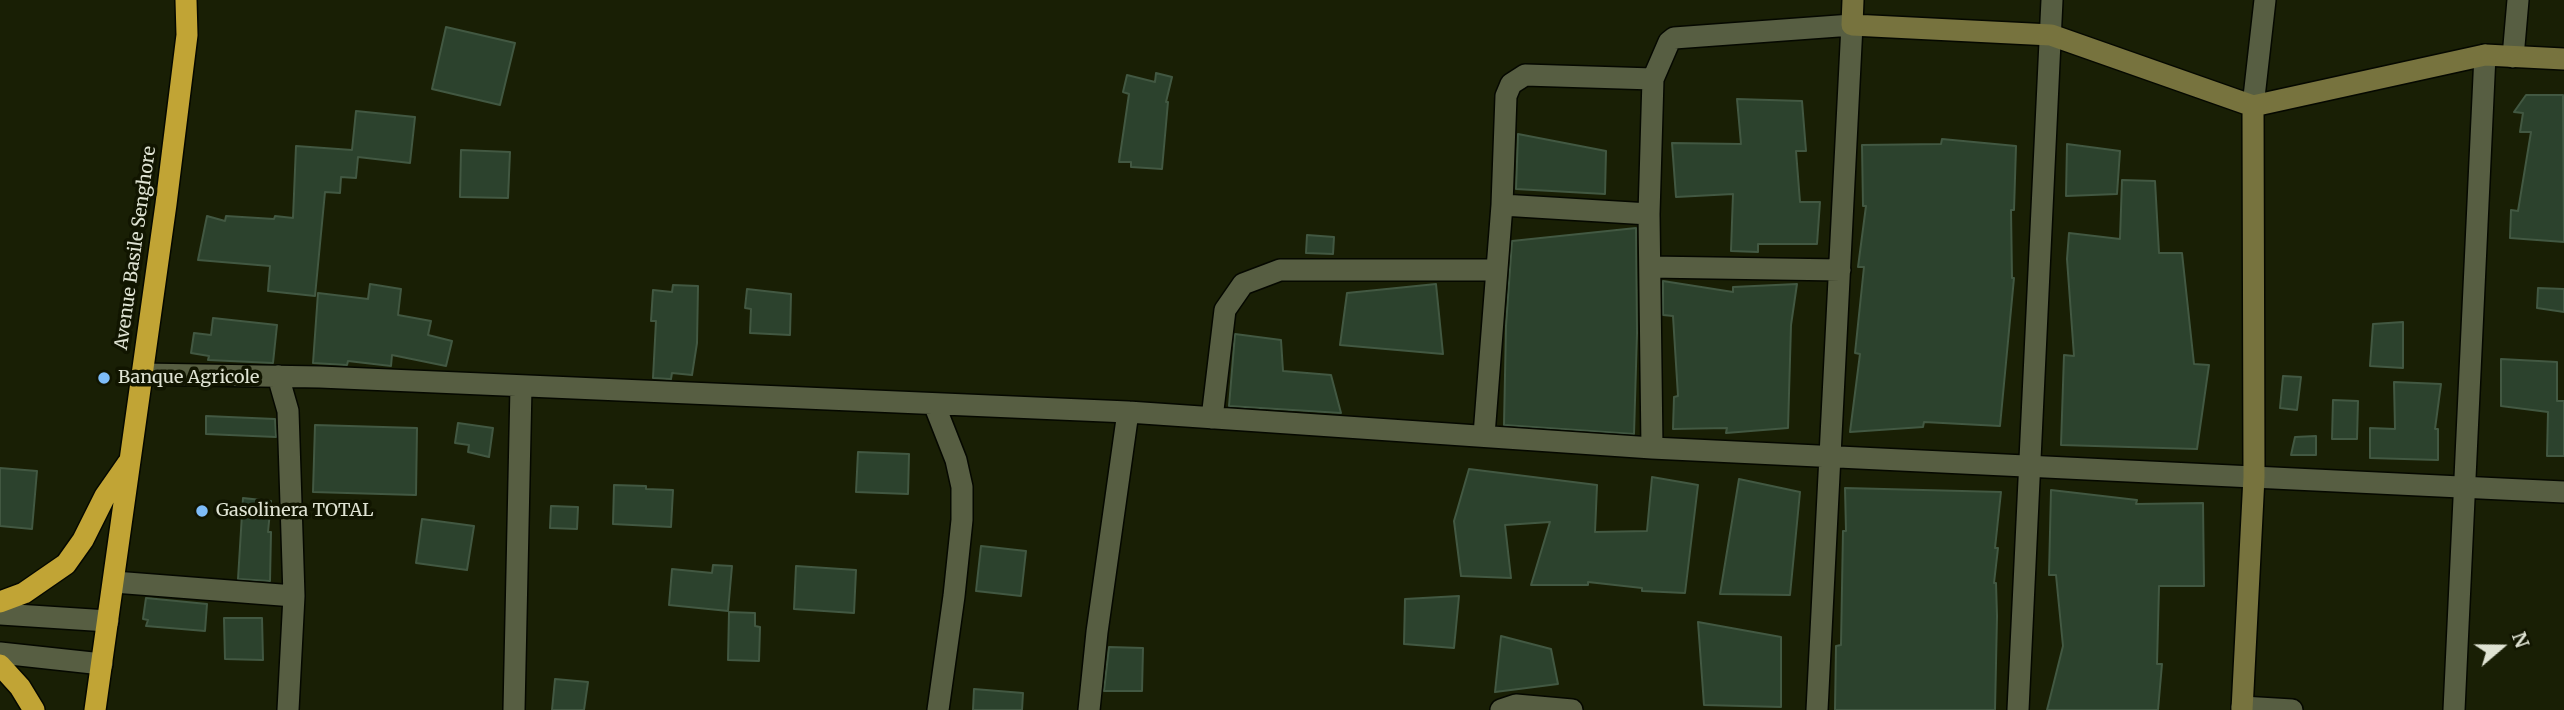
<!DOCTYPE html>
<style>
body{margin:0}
#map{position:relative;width:2564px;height:710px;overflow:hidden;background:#191f05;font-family:Merriweather,serif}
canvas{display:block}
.north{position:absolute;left:2466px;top:612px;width:70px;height:70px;-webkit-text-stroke:5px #111500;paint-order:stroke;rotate:70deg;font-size:19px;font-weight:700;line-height:28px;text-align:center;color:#dfe3d3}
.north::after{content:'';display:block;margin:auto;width:24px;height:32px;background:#dfe3d3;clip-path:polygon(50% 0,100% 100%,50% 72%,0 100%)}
</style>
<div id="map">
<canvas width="2564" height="710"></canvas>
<div class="north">N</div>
</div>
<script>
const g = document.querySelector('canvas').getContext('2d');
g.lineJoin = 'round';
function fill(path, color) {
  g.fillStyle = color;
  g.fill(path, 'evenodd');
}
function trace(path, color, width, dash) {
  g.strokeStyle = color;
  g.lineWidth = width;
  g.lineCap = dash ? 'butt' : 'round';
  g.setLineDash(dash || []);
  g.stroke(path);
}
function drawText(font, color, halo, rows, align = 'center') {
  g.font = font + ' Merriweather,serif';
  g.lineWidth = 7;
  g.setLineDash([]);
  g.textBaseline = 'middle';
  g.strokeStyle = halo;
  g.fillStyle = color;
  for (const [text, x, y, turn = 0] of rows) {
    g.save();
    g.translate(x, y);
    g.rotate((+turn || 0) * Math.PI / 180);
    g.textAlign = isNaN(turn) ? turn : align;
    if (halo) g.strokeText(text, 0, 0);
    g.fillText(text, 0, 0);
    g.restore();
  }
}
const building = new Path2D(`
 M446 27 515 43 500 105 432 89Z
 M1156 73 1172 77 1166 102H1168L1162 169 1131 167V162H1119L1129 94 1123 92 1127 75 1155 82Z
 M2526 95H2563L2564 242 2510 238 2511 210 2518 211 2531 132H2520L2523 113 2514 112Z
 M1737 99 1802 101 1806 151H1796L1800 202H1820L1817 244H1758V252L1731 251 1733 194 1676 197 1672 143 1741 144Z
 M356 111 415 117 410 163 358 157 356 178 341 177 340 193 325 192 315 296 268 291 270 266 198 260 207 216 225 221 226 216 274 219 275 216 293 218 296 146 352 150Z
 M1518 134 1606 151 1605 194 1516 189Z
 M1942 139 2016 146 2014 210H2011L2012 278H2014L2000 426 1924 422 1923 427 1850 432 1860 354 1855 353 1864 267H1858L1866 206H1863L1862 145 1941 144Z
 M2067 144 2120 151 2117 194 2066 196Z
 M461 150 510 152 508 198 460 197Z
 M2122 180 2155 181 2159 253H2182L2194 364 2209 365 2197 449 2061 445 2064 355 2074 356 2067 259 2069 233 2120 239Z
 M1636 228 1637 333 1634 434 1504 425 1506 326 1512 241Z
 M1307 235 1334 237 1333 254 1306 253Z
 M1663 281 1733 292V287L1797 284 1791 325 1788 428 1726 433 1727 428 1673 429 1674 397 1678 396 1673 316 1663 315Z
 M370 284 401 289 398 315 431 321 428 335 452 341 446 366 392 355 391 366 348 361 347 365 313 363 318 293 368 299Z
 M1436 284 1443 354 1340 345 1347 293Z
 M673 285 698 286 697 343 692 375 672 373 671 379 653 378 656 321H651L653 290 672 292Z
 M2538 288 2564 289V312L2537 308Z
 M747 289 791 294 790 335 750 333 751 309 745 308Z
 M213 318 277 325 273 363 208 360 209 356 191 353 194 333 211 335Z
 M2403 322V368L2370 366 2373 324Z
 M1235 334 1281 340 1283 371 1331 375 1341 413 1229 406Z
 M2501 359 2557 362V401H2564V456H2547L2548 412 2501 406Z
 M2283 376 2301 377 2297 410 2280 408Z
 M2394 382 2441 384 2435 429H2438V460L2370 458V428L2395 429Z
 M2333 400 2358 401 2357 439H2332Z
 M206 416 275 419 276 437 206 434Z
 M458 423 493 428 489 457 468 452 469 445 455 443Z
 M315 425 417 428 416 495 313 492Z
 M2316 436V455H2291L2295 437Z
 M858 452 909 454 908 494 856 492Z
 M0 468 37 471 32 529 0 526Z
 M1469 469 1597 485 1595 532 1647 531 1652 477 1698 485 1685 593 1642 591V588L1588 582V585H1531L1550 522 1505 525 1511 578 1461 576 1454 521Z
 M1739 479 1800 492 1790 595 1720 594Z
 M614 485 646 486V489L673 490 671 527 613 524Z
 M1845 488 2001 492 1995 548H1998L1994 583H1996L1997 616 1995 710H1835L1836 646 1841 645 1843 531H1846Z
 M2051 490 2137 500 2136 504 2203 503 2204 586H2159L2157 664H2162L2158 710H2047L2063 646 2056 575H2049Z
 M243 498 271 501 268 532H271L270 581 238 579Z
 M551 506 578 507 577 529 550 528Z
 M422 519 474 526 467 570 416 563Z
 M981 546 1026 551 1021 596 976 591Z
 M713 565 732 566 728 611 669 605 672 569 712 573Z
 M796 566 856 570 854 613 794 609Z
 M1459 596 1454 648 1404 644 1405 599Z
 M146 598 207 604 205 631 146 626 148 620 143 619Z
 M729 612 755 613V626L760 627 759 661 728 660Z
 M224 618H262L263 660 225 659Z
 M1698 622 1781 637V707L1704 705Z
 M1501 636 1551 649 1558 684 1495 692Z
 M1109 647 1143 648 1142 691H1104Z
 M555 679 588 682 584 710H552Z
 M974 689 1023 693 1022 710H973Z`);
const street = new Path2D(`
 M2513 57 2518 0
 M2253 106 2265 0
 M1502 205 1649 214
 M1650 267 1840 270
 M142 374 320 377 1128 412 1652 448 2564 492
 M278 376 288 411 294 596 288 710
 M934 404 956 460 962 487V520L954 596 938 710
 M1212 418 1225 310 1243 284 1280 270H1497
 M1484 435 1502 205 1506 96 1511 84 1525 75 1653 79 1669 42 1674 38 1852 25 1817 710
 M1652 448 1649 214 1653 79
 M114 582 294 596
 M0 614 108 621
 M0 653 102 664
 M2242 707 2292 710
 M514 710 521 387
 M1089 710 1097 632 1128 412
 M1501 710 1516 705 1572 710
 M2018 710 2052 0
 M2454 710 2485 55`);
const secondary = new Path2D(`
 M1853 0 1852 25 2051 35 2253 106 2485 55 2564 59
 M2242 710 2254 477 2253 106`);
const highway = new Path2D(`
 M0 602 24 593 66 564 83 540 105 496 128 463
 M0 665 20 687 34 710
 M95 710 166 204 187 35 186 0`);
const markers = [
 [104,378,7,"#7ebdf9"],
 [202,511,7,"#7ebdf9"]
];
const streetNames = [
 ["Avenue Basile Senghore",136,248,-82]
];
const poiNames = [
 ["Banque Agricole",118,378],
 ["Gasolinera TOTAL",216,511]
];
fill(building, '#2c422d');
trace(building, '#425842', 2);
trace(street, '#050800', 24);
trace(secondary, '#050800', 24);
trace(highway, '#050800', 24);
trace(street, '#575e42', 21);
trace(secondary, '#77733e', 21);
trace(highway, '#c1a435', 21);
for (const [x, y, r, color] of markers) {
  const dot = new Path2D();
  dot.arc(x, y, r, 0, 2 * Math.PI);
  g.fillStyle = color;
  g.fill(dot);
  trace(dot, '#111500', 2.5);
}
drawText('18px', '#dfe3d3', '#111500', streetNames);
drawText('18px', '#dfe3d3', '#111500', poiNames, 'left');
</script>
